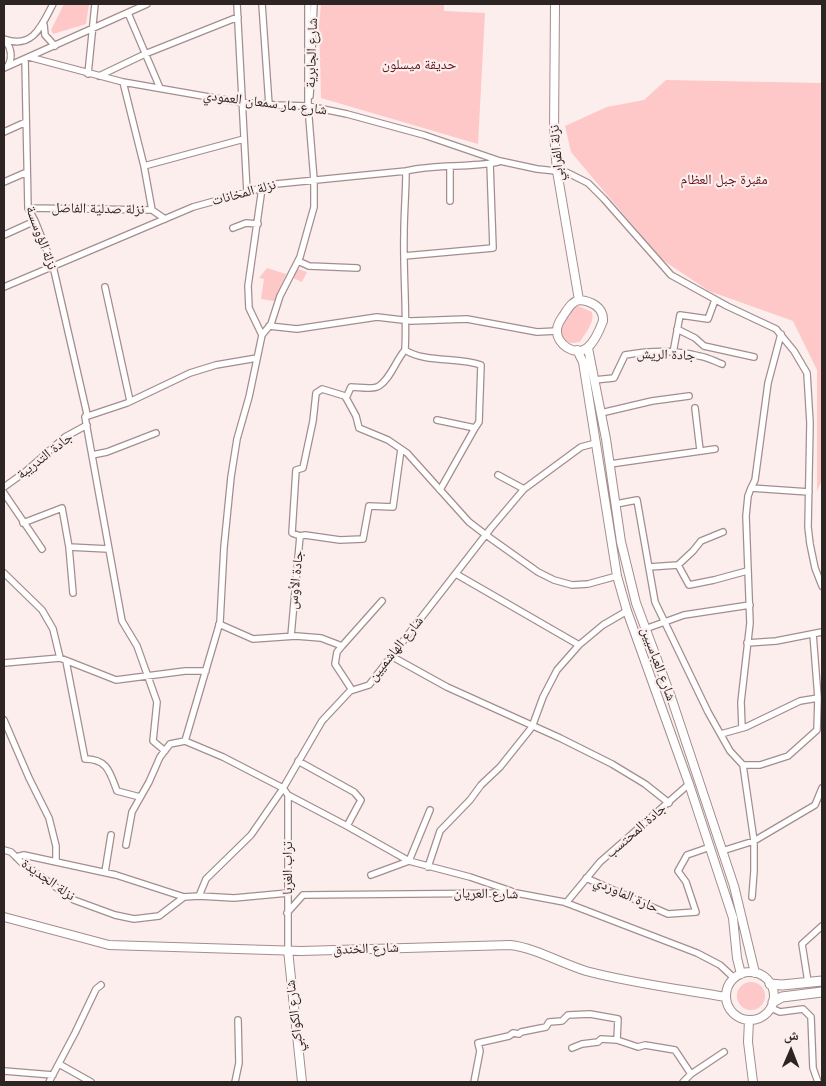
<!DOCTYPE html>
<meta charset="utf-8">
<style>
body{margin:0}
#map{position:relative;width:826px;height:1086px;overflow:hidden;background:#fceeed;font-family:"Fira Sans","Noto Naskh Arabic",sans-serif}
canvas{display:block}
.frame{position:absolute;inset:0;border:5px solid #2d2524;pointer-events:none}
.north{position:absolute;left:766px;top:1026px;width:50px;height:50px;-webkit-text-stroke:4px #fceeed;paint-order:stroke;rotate:1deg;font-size:14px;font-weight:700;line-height:20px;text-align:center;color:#2d2524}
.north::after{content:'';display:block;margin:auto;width:18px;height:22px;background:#2d2524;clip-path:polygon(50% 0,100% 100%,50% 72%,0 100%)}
</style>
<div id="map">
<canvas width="826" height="1086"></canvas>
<div class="frame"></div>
<div class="north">ش</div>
</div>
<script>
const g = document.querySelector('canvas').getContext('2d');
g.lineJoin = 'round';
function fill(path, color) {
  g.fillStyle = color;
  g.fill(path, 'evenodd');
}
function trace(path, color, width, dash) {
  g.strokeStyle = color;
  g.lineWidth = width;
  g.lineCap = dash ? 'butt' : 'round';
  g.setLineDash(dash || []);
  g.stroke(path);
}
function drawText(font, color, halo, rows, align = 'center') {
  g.font = font + ' "Fira Sans","Noto Naskh Arabic",sans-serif';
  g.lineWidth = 4.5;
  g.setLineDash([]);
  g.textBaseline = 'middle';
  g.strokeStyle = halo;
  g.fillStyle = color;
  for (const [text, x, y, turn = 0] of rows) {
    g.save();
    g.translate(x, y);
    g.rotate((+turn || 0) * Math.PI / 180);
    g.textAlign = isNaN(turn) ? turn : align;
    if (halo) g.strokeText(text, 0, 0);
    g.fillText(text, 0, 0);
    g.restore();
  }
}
const green = new Path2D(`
 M64 4H89L86 24 53 34 51 30Z
 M321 4H444V11L485 13 478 144 321 98 319 25Z
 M666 80 822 83V480L817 491V370L793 321 709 291 661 259 571 152 565 126 607 107 644 100Z
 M267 268 286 274 274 301 261 299 264 279 259 278Z
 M298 269 307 272 302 282 293 278Z
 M578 306 592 312C595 323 585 333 580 342L571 343 563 340 559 330 574 308Z
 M737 996a14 14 0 1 1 28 0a14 14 0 1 1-28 0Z`);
const minor = new Path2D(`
 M237 4 247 192
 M262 4 269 105
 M128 13 160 88
 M44 25 45 35 55 46
 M4 39C33 50 42 25 53 4
 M5 40C11 48 13 57 8 66
 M29 57 123 82 232 101 275 105 308 106 347 114 424 135 500 161 537 169 566 172 588 183 604 199 671 275 727 306 776 329 794 351 807 373 810 423 808 527 810 544 815 568 822 586
 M25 59 28 208 35 221 53 266 87 414 85 417 122 621 137 646 157 702 153 741 165 751
 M4 68 147 4
 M88 74 95 4
 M99 76 145 54 238 17
 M123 82 144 166 152 210
 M310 96 314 4
 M4 132 26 122
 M144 166 244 139
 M450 167V201
 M4 182 27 172
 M262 188 248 286 249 308 262 335 271 324 280 296 300 257 314 207V180L308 106V4
 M28 208 152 210 165 219
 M233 228 246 223 258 224
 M4 235 35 221
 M404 256 493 248 490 163
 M298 261 309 266 357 268
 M4 287 193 207 276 184 406 171C435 164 468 168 498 162
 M105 287 130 401
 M269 326 297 329 377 317 411 321 467 319 537 332 557 331
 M677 329 695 338 704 346 754 357
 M781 334 768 383 755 480 751 488 809 492
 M405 350C407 311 403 272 404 233 404 213 406 192 406 171
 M673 353 680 315 708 319 715 300
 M594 380 614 378 625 355C648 351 676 350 699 356 707 357 714 361 722 364
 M346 398 351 387C359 387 373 390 379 386 391 378 396 360 405 350 425 363 458 357 481 365L479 422 475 428
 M695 408 700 450
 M601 413 652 401 689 396
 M85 417 127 403 190 373 216 365 257 358
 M437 420 475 428 440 490
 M92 455 107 452 156 433
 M610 464 715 449
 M498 475 524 489
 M4 487 25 472 65 437 87 425
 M4 493 42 549
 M616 504 637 500 655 602 708 712 730 751 743 765H760L788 756 817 730 818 698 813 634
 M23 523 62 508 69 547 108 549
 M300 536 305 535 340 540 363 539 369 506 393 507 401 449
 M69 547 73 593
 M678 565 689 585 714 580 747 571
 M649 567 678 565 693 551 701 541 723 532
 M4 573 42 610 53 629 60 658
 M456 574 579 645
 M219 624 253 639 296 636 321 638 342 646 382 601
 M645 629 684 615 750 605
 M291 636 300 536 292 533 296 470 303 468 313 421 316 393 322 389 345 396 356 416 359 428 388 440 407 453 469 522 486 535 538 572 554 580 572 585 588 584 617 576
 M747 643 776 641 822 632
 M342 646 337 652 335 664 352 690
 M391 656 447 687 560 738 612 764 645 784 669 803
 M66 661 85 759C108 759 110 773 117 791L140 797
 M4 663 60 658 116 680 185 671H206
 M4 720 29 778 49 818 56 846V862
 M742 728 741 702 750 623 746 516 748 496 751 488
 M721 734 746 727 800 701 818 698
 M185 741 220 622 224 547 231 477 237 439 249 397 262 335
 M298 761 354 792 361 800 347 826
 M743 765 754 841V871L752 897
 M288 795 347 826 409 861 470 877 511 891
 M126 845 132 812 149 782 160 757 170 744 185 741 223 757 283 788 288 795V950
 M4 850 11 852 22 863 74 900 115 915 134 919 159 916 184 897
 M722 851 754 841 815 805 822 788
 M16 857 24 855 116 875 184 897 199 896 234 898 288 893
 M428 867 440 831 470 800 481 785 500 767 532 727 543 697 557 670 579 645 603 625 627 611
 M105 872 111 835
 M371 875 409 861 430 810
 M586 878 668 914 696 912 686 882 678 871 687 855 710 847
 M199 896 206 879 251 835 282 790 322 721 350 691 369 685 491 528 524 489 581 447 596 443
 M566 903 600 862 689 784
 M287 913 303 895 516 893 564 902 697 953 720 965 734 978
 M808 982 802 944 822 926
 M771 1008 780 1012 803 1009 811 1017 813 1068 818 1082
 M572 1048 582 1044 598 1042 601 1039 617 1040 638 1047 645 1045 675 1050 691 1074
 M59 1064 91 1082
 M4 1071 53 1075
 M49 1082 75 1033 96 989 101 985
 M235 1082 239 1063 238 1020
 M474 1082 480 1051 478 1043 509 1036 513 1033 519 1034 521 1032 546 1027 549 1022 562 1021 568 1015 590 1014 618 1019 617 1040
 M683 1082 691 1074 724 1052`);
const secondary = new Path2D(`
 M555 4 554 133 557 171 579 300
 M579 300C591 301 604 307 603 321 600 329 595 342 587 348 575 357 556 344 557 330 557 323 562 318 565 313 569 307 572 302 579 300Z
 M588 348 606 439 621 542 636 603 671 697 734 886 755 973
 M577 350 583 362 617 576 627 611 689 784 733 918 737 958 741 974
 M4 917 109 945 301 951 510 945C536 948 560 963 586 971 631 983 679 989 726 997
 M288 950 302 1082
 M726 996a24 24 0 1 1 48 0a24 24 0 1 1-48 0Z
 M749 1020 748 1042 753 1082`);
const primary = new Path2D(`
 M770 984 782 985 822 981
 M773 1002 782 997 822 992`);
const streetNames = [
 ["شارع الجابرية",312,53,-88],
 ["شارع مار سمعان العمودي",265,103,7],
 ["نزلة الفرابي",557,153,-95],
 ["نزلة المخانات",244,193,-15],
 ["نزلة صدلية الفاضل",98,209,1],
 ["نزلة الؤوسسة",41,238,70],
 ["جادة الريش",666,355,2],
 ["جادة التدريبة",45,456,-38],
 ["جادة الأوس",296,580,-84],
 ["شارع الهاشميين",396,649,-51],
 ["شارع العباسيين",658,664,70],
 ["جادة المحتسب",636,831,-41],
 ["تراب الغربا",288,868,-90],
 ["نزلة الجديدة",48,880,35],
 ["شارع العريان",486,894,1],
 ["حارة الماوردي",626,895,24],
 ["شارع الخندق",366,949,-2],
 ["شارع الكواكبي",295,1016,-97]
];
const parkNames = [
 ["حديقة ميسلون",419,65],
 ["مقبرة جبل العظام",724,180]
];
fill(green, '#fdc8c7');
trace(minor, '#a48e8d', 8);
trace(secondary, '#a48e8d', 10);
trace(primary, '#a48e8d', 11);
trace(minor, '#fff', 5.5);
trace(secondary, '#fff', 8);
trace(primary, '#fff', 9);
drawText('14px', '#2d2524', '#fceeed', streetNames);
drawText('14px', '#60111c', '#fceeed', parkNames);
</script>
